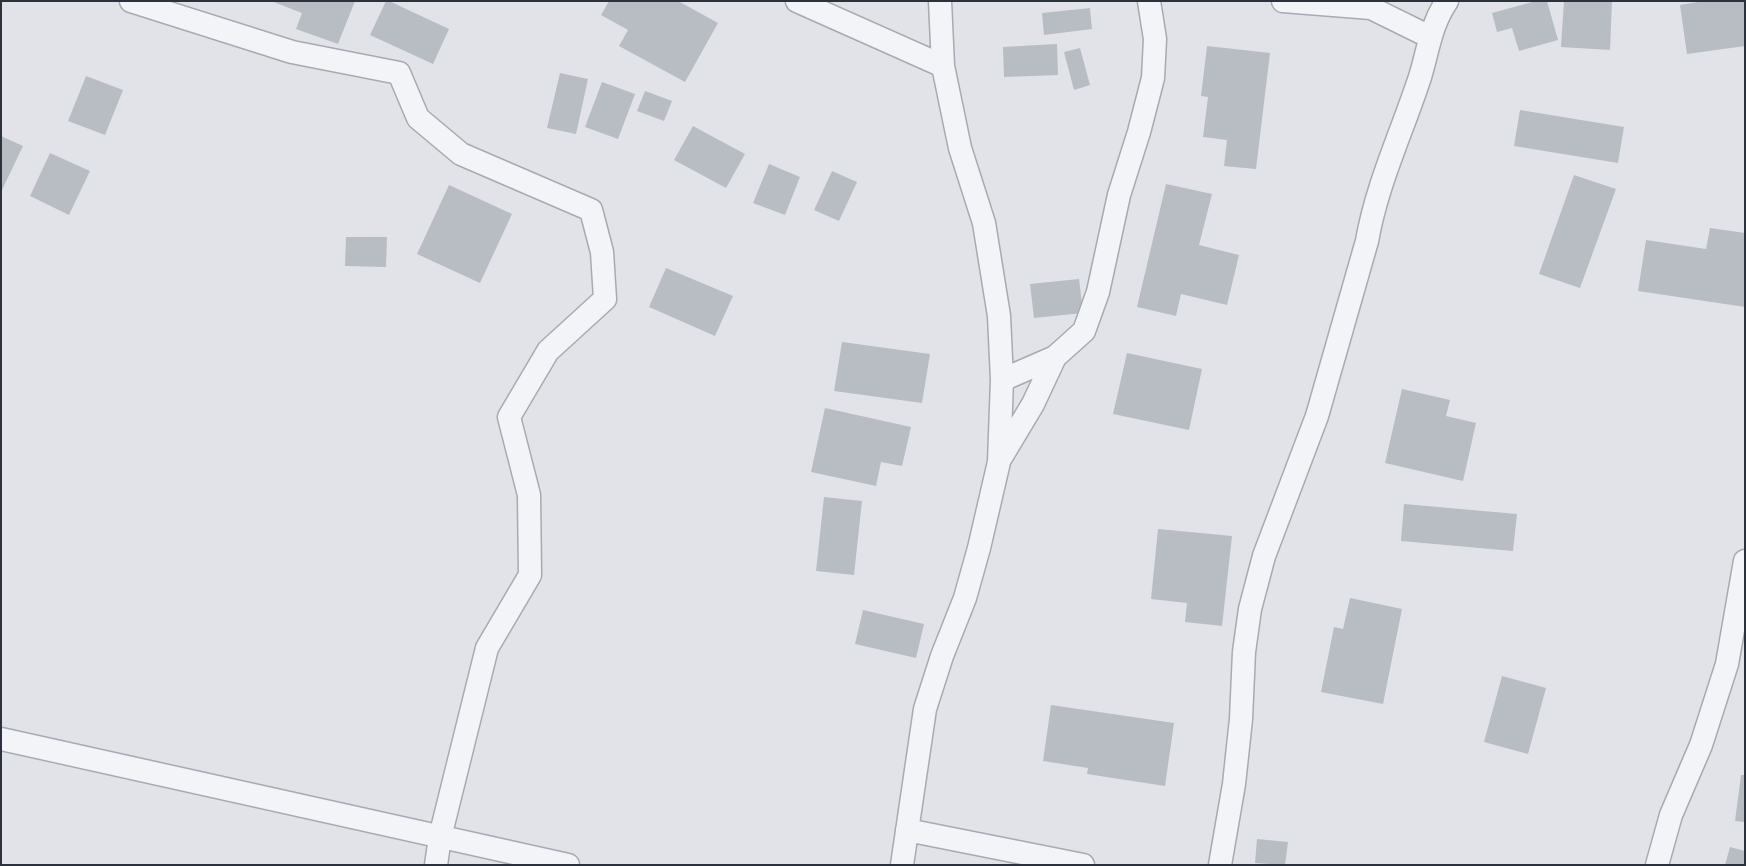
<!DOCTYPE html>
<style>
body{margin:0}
#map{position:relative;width:1746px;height:866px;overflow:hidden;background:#e1e3e8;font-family:"Archivo Narrow",sans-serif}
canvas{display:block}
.frame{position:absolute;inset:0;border:2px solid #2b323e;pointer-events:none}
</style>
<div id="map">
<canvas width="1746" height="866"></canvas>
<div class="frame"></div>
</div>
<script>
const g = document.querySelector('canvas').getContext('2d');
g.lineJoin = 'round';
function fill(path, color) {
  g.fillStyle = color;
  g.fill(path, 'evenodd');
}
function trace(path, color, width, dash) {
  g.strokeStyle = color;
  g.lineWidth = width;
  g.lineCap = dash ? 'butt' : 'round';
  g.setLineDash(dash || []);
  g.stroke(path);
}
const building = new Path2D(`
 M271 1H355L338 44 296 29 302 13Z
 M386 1H389L449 29 433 64 370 35Z
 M609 1H678L718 23 685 82 619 46 628 30 601 15Z
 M1536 1H1547L1558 40 1519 51 1512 28 1497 32 1492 13Z
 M1564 1H1612L1610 50 1561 47Z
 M1704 1H1745V46L1687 54 1680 5Z
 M1090 8 1092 29 1044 35 1042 13Z
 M1057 44 1058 75 1004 77 1003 47Z
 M1207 46 1270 53 1256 169 1224 166 1227 140 1203 137 1208 97 1201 96Z
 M1080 48 1090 85 1074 90 1064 52Z
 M560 73 588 79 576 134 547 128Z
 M86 76 123 90 105 135 68 121Z
 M602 82 635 94 618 139 585 127Z
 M645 91 672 101 664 121 637 111Z
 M1520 110 1624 127 1618 163 1514 146Z
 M693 126 745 154 726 188 674 160Z
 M1 136 23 146 1 192Z
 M50 153 90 171 69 215 30 196Z
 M769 164 800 177 785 215 753 203Z
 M832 171 857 182 839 221 814 210Z
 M1574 175 1616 189 1580 288 1539 274Z
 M1166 184 1212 194 1199 245 1239 255 1227 305 1181 294 1176 316 1137 307Z
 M449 185 512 214 480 283 417 254Z
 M1710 228 1745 233V307L1638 291 1646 240 1706 249Z
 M346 237H387L386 267 345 266Z
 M666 268 733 296 715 336 649 307Z
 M1079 279 1083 313 1034 318 1030 284Z
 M842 342 930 354 922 403 834 391Z
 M1127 353 1202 369 1189 430 1113 414Z
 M1402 389 1450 400 1446 416 1476 423 1463 481 1385 463Z
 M825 408 911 427 902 466 881 462 876 486 811 472Z
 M824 497 862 501 854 575 816 571Z
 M1404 504 1517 514 1513 551 1401 541Z
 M1158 529 1232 536 1222 626 1185 622 1187 603 1151 599Z
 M1350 598 1402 609 1383 704 1321 692 1334 627 1343 629Z
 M863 610 924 624 916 658 855 644Z
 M1502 676 1546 688 1528 754 1484 742Z
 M1051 705 1174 723 1165 786 1087 774 1088 768 1043 761Z
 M1741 775H1745V822L1735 821Z
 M1257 839 1288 842 1285 865 1255 863Z
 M1730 847 1745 851V865H1725Z`);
const street = new Path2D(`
 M131 1 292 52 399 73 418 118 461 154 591 210 602 252 605 299 548 351 509 417 529 495 530 575 487 648 440 837 436 865
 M797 1 943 66
 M1283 1 1371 8 1430 37
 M1002 380 1055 357
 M1000 459 1033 404 1055 357 1084 331 1098 292 1119 195 1139 132 1153 78 1155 39 1149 1
 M1 739 568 865
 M907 830 1083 865
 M902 865 925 709 942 656 965 598 979 548 999 462 1002 380 999 316 984 223 960 148 943 66 940 1
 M1220 865 1234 784 1241 719 1244 652 1250 609 1264 556 1317 416 1367 241C1377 184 1402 132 1420 77 1428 51 1431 24 1447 1
 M1657 865 1671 815 1701 745 1727 664 1745 561`);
fill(building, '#b8bdc4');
trace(street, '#a7aab2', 25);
trace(street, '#f3f4f7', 22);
</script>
